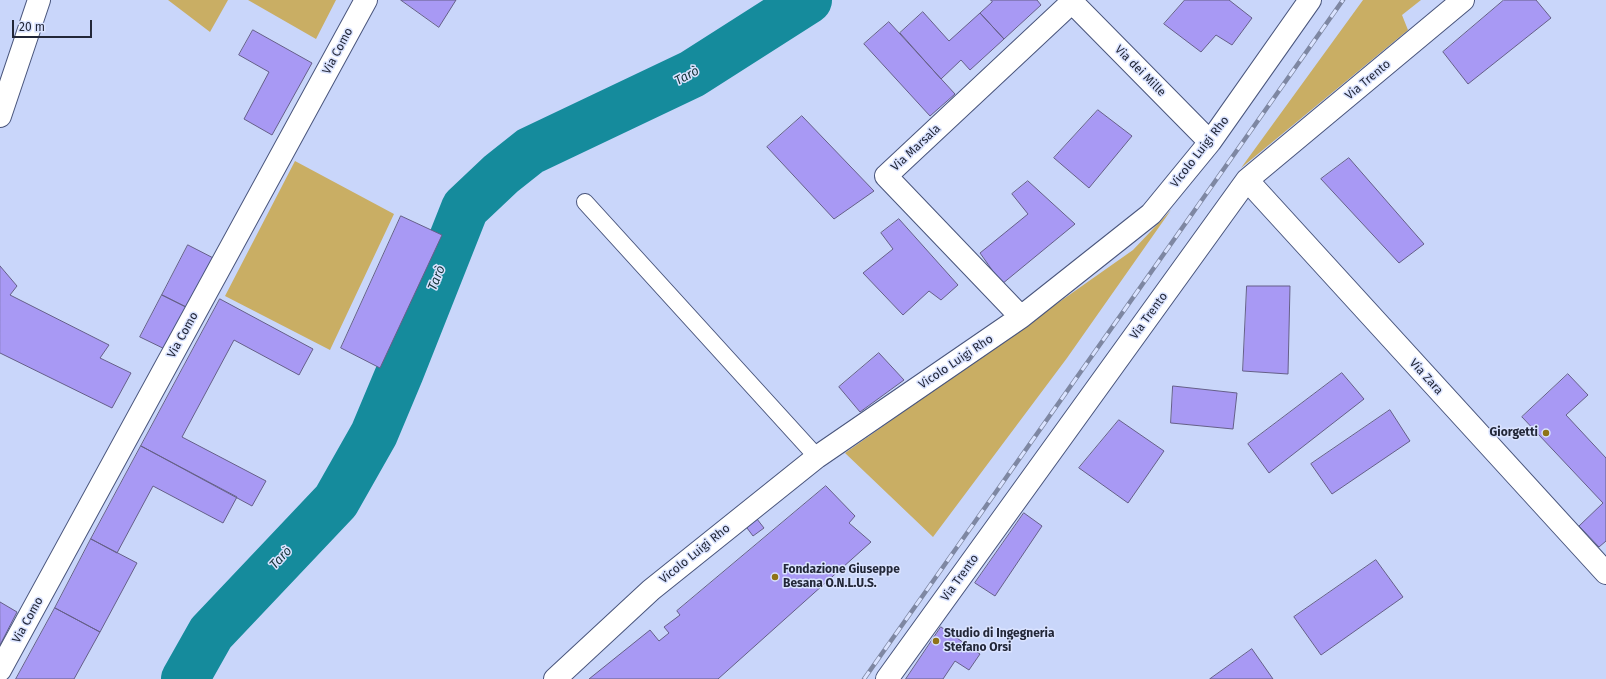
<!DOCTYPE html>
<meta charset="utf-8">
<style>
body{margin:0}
#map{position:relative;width:1606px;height:679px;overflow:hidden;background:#c9d6fa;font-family:"Fira Sans",sans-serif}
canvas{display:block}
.scale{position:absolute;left:12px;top:20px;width:80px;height:18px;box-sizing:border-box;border:2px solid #222738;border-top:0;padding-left:5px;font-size:12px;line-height:14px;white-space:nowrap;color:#222738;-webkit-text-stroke:3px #dae3ff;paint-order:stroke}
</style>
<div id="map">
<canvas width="1606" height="679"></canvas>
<div class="scale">20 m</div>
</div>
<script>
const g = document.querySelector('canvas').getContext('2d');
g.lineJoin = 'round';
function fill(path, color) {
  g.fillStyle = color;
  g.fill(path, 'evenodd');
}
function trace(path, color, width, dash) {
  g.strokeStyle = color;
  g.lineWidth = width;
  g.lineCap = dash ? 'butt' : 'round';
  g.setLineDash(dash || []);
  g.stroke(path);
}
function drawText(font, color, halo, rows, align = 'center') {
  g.font = font + ' "Fira Sans",sans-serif';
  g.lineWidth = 3;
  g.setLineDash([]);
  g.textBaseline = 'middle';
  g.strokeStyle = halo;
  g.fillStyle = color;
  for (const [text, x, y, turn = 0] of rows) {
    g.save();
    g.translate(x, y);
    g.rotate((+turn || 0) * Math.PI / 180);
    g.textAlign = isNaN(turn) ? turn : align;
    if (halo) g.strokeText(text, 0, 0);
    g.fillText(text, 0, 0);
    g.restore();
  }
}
const green = new Path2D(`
 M168 0H228L210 32Z
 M248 0H336L316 39Z
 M1363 0H1421L1402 15 1408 30 1241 168Z
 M295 161 394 214 330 350 225 296Z
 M1171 210 1067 358 933 537 845 453 1133 250Z`);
const river = new Path2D(`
 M185 679 211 633 336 501 374 434 400 372 465 208 501 174 530 151 692 74 808 0`);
const building = new Path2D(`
 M401 0H456L439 27Z
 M991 0H1037L1041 5 1004 39 980 13 992 2Z
 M1185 0H1229L1252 18 1232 45 1216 35 1201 52 1164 24Z
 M1504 0H1536L1551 18 1468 84 1443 52Z
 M923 12 949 41 980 13 1004 39 970 70 961 60 941 79 900 33Z
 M889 22 955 94 930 116 864 44Z
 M253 30 312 63 272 135 244 119 269 72 239 55Z
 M1098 110 1132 136 1089 188 1054 158Z
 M802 116 874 191 834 219 767 147Z
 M1349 158 1424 244 1399 263 1321 179Z
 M1028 181 1075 224 1002 284 980 253 1028 214 1012 194Z
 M401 216 442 235 380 368 341 348Z
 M899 219 958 285 941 300 929 291 903 315 863 273 893 249 881 233Z
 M188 245 223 263 196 312 162 295Z
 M0 266 17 286 10 295 109 345 100 358 131 373 112 408 0 353Z
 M1247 286H1290L1288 374 1243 371Z
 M162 295 196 312 173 353 140 337Z
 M220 299 313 349 299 375 234 340 182 437 266 481 252 506 141 446Z
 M879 353 904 380 860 412 839 387Z
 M1342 373 1364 399 1269 473 1248 444Z
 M1568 374 1588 395 1566 415 1606 458V541L1599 547 1579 526 1603 503 1522 417Z
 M1173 386 1237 393 1233 429 1171 423Z
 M1390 410 1410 441 1332 494 1311 464Z
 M1119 420 1164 451 1128 503 1079 468Z
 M141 446 237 497 223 523 153 486 117 553 91 539Z
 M826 486 855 516 849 523 871 542 718 679H589L650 630 659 641 669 633 664 627 680 615 677 611Z
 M1024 513 1042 526 995 596 975 583Z
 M757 519 764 528 753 536 747 528Z
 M91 539 137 563 100 632 55 608Z
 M1376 560 1403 597 1321 655 1294 617Z
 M0 602 17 612 0 645Z
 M55 608 100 632 74 679H16Z
 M941 627 980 654 969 670 955 661 943 679H906Z
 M1252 649 1273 679H1210Z`);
const service = new Path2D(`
 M585 202 817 457`);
const minor = new Path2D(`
 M1070 0 1210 142
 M0 116 39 0
 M1247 180 1606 573
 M1021 317 886 176 1072 2
 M555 679 651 590 817 457 1021 317 1151 214 1210 142 1310 0
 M887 679 1247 180 1463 0`);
const tertiary = new Path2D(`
 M0 670 366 0`);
const rail = new Path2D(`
 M864 679 1343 0`);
const markers = [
 [1546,433,4,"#8f7318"],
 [775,577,4,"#8f7318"],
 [936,641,4,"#8f7318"]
];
const streetNames = [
 ["Via Como",338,51,-62],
 ["Via dei Mille",1140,71,45],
 ["Via Trento",1368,80,-40],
 ["Via Marsala",916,148,-43],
 ["Vicolo Luigi Rho",1200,152,-52],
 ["Via Trento",1149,316,-54],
 ["Via Como",183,335,-61],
 ["Vicolo Luigi Rho",956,362,-34],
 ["Via Zara",1426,377,48],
 ["Vicolo Luigi Rho",695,554,-39],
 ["Via Trento",960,578,-54],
 ["Via Como",28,620,-61]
];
const poiNames = [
 ["Giorgetti",1538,433,"right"],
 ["Fondazione Giuseppe",783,570],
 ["Besana O.N.L.U.S.",783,584],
 ["Studio di Ingegneria",944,634],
 ["Stefano Orsi",944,648]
];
const waterNames = [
 ["Tarò",687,76,-28],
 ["Tarò",437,278,-68],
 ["Tarò",281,558,-47]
];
fill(green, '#c9ae64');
trace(river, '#158b9c', 48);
fill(building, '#a899f4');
trace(building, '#655f88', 1);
trace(service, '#49557c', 18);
trace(minor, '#49557c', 24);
trace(tertiary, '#49557c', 24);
trace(service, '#fff', 16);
trace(minor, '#fff', 22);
trace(tertiary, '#fff', 22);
trace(rail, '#7e87a2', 4.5);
trace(rail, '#dae3ff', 3, [9]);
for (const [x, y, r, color] of markers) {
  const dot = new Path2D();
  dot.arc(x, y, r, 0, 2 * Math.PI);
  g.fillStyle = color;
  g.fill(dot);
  trace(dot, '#dae3ff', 1.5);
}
drawText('12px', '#222738', '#dae3ff', streetNames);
drawText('bold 12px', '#222738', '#dae3ff', poiNames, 'left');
drawText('italic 13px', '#16363b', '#dae3ff', waterNames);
</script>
